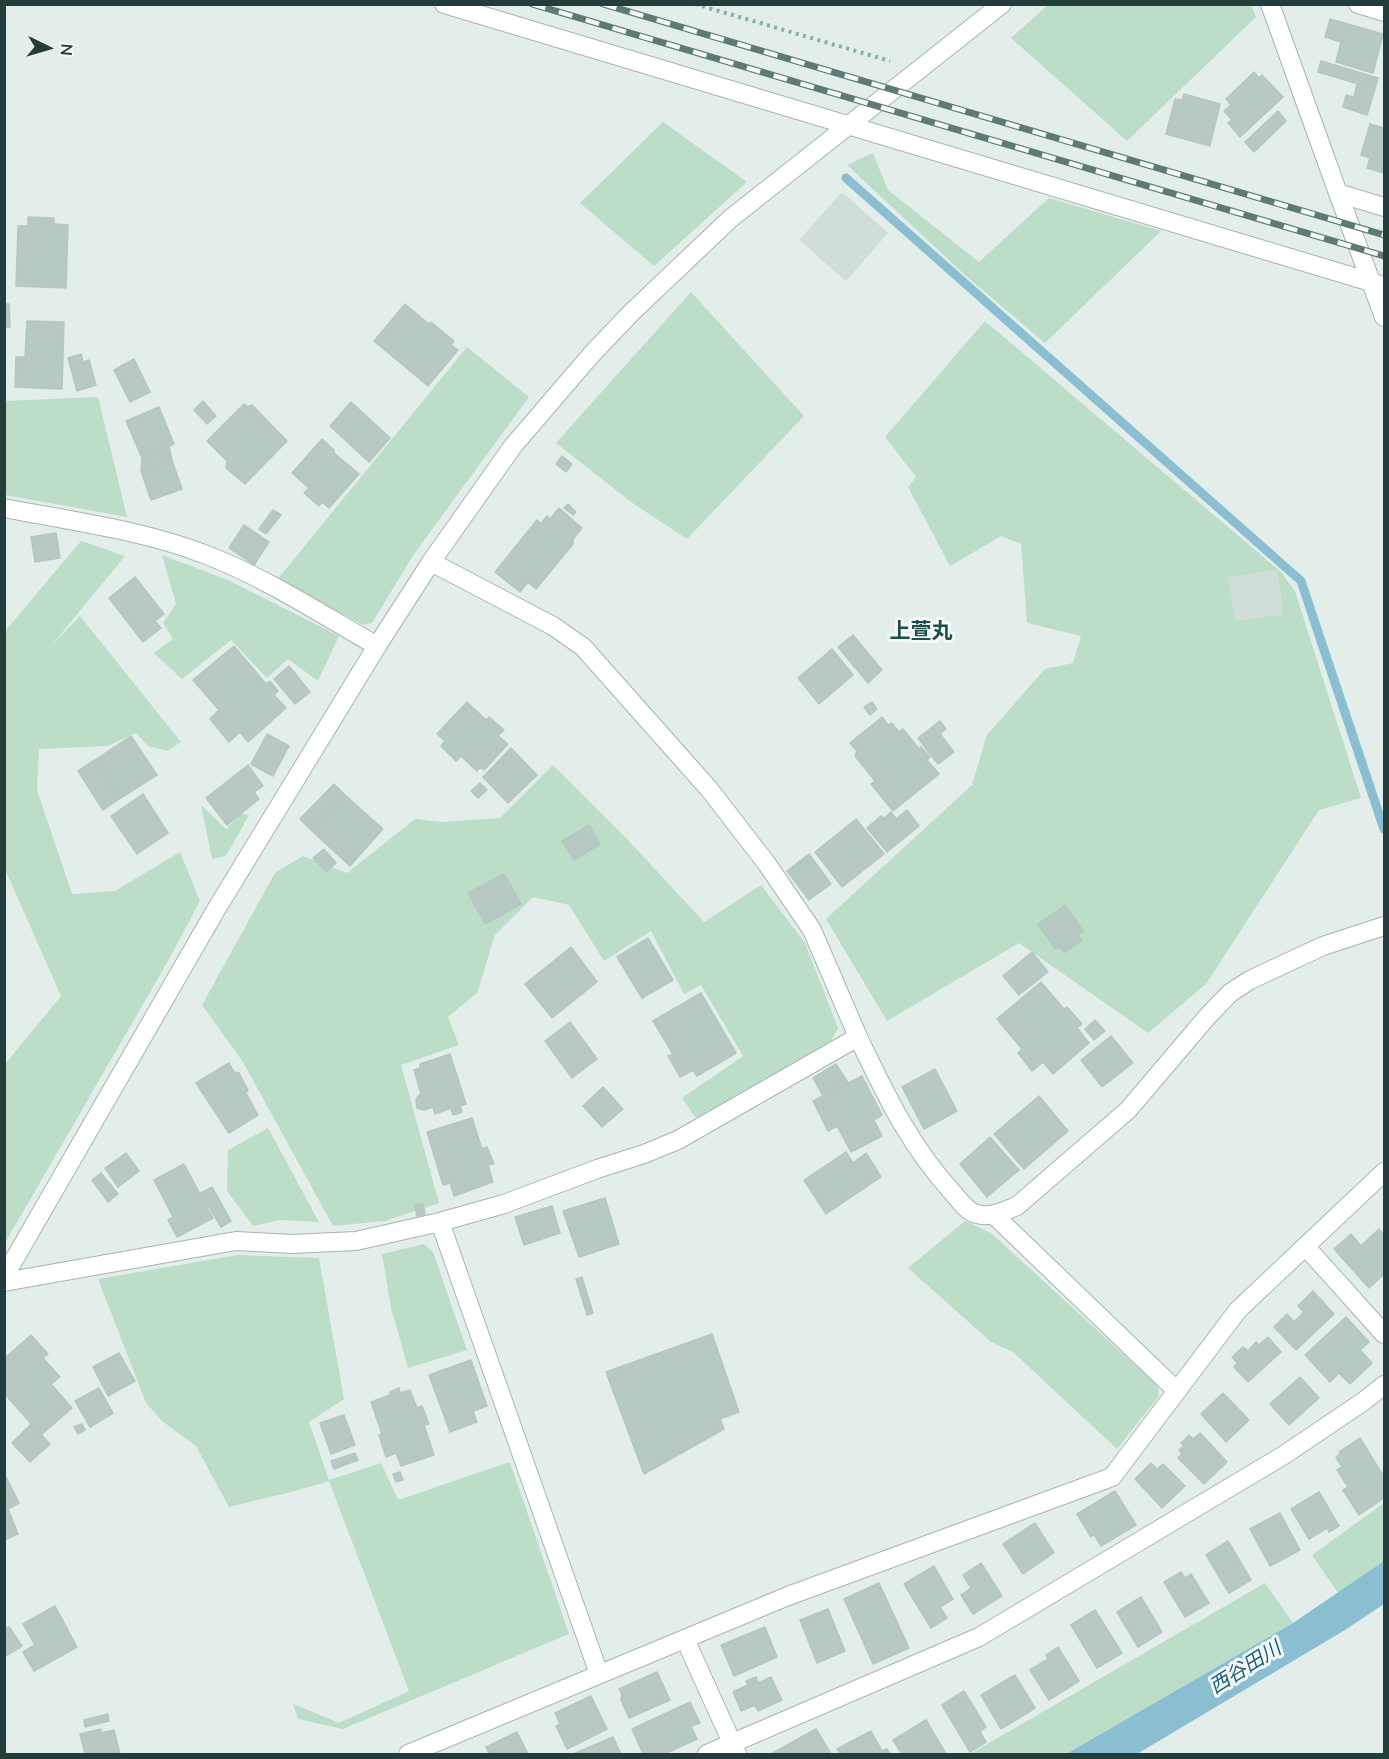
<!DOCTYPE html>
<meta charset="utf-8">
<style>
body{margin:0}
#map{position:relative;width:1389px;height:1759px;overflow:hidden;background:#e3edea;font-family:"Nunito Sans",sans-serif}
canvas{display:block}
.frame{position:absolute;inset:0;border:6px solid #233e3a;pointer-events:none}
.north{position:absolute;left:18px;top:18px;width:60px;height:60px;-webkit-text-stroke:4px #f4f9f7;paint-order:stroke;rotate:95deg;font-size:16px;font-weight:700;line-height:24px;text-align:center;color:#233e3a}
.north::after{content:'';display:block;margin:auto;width:21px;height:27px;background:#233e3a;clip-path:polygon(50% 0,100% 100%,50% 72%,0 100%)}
</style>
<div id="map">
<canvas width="1389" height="1759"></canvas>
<div class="frame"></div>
<div class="north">N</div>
</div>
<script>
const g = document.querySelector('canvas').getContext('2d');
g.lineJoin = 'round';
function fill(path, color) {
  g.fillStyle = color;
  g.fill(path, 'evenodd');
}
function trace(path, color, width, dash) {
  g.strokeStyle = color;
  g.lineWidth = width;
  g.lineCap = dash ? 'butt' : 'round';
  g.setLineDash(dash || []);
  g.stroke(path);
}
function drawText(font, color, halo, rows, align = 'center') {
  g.font = font + ' "Nunito Sans","Noto Sans JP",sans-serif';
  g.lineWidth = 6;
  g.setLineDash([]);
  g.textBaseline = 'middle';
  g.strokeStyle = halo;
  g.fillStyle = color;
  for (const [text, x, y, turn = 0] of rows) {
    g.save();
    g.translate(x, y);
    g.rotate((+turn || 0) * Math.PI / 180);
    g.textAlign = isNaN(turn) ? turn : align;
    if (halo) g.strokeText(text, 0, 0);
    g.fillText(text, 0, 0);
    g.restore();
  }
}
const built = new Path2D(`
 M842 192 888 233 846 281 799 240Z
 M1277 570 1283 614 1234 621 1228 576Z`);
const green = new Path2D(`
 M1048 5H1251L1256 17 1127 141 1011 38Z
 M663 122 747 182 654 266 580 203Z
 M873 153 888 190 979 262 1049 198 1161 231 1045 343 965 275 847 165Z
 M691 292 804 416 687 539 631 502 556 443Z
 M985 321 1281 572 1295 591 1361 798 1319 810 1206 984 1148 1033 1019 943 887 1021 826 919 972 785 987 735 1045 669 1073 663 1081 636 1027 623 1021 544 1001 536 950 566 908 487 916 477 885 437ZM1277 570 1283 614 1235 621 1228 577Z
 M467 347 529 397 414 554 372 623 363 625 277 580Z
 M98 397 127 517 5 495V401Z
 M81 541 125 556 51 646 80 616 181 742 167 751 148 746 136 733 108 746 39 749 37 790 72 894 115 891 180 852 200 901 168 961 5 1243V1064L61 996 5 869V631Z
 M162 555 228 580 339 636 318 681 288 659 267 678 231 640 182 679 154 653 173 639 163 623 176 604Z
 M553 765 629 841 704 922 761 885 805 943 838 1028 831 1041 696 1118 682 1098 743 1056 701 985 684 994 651 931 604 961 569 905 533 897 495 935 477 993 448 1017 459 1045 401 1065 439 1203 385 1221 333 1226 243 1062 202 1005 275 873 303 856 347 873 415 819 442 822 500 818Z
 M201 805 226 829 241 813 249 815 226 856 212 859Z
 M268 1128 319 1222 279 1220 253 1226 227 1191 228 1150Z
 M965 1221 991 1233 1158 1386 1159 1396 1117 1449 1013 1352 991 1342 908 1268Z
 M424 1244 433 1252 467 1350 408 1368 391 1308 382 1254Z
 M238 1255 319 1258 344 1399 309 1422 329 1480 381 1463 398 1500 510 1462 569 1634 343 1729 298 1719 293 1704 339 1723 409 1691 329 1481 295 1491 229 1507 196 1446 162 1421 146 1403 98 1279Z
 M1384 1503V1561L1338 1593 1312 1555Z
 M1265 1583 1293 1623 1066 1754H970Z`);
const water = new Path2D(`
 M1384 1561V1604L1345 1630 1137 1754H1066L1293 1623Z`);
const stream = new Path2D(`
 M846 178 1301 581 1384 829`);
const building = new Path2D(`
 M1330 19 1383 34 1373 73 1336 62 1341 42 1325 37Z
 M1321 61 1378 78 1375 89 1318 72Z
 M1254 72 1259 78 1262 75 1283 97 1240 137 1228 123 1232 120 1224 111 1231 105 1226 99Z
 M1357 84 1375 89 1367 115 1343 107 1346 95 1354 97Z
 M1184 94 1220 104 1210 146 1166 134 1175 99 1182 100Z
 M1278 111 1286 121 1254 152 1245 142Z
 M1370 124 1384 128V173L1367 168 1370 158 1361 155Z
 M28 217 54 218V224L68 225 66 288 16 286 18 226H28Z
 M4 304H9L10 327H4Z
 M405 304 429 324 431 322 454 341 451 345 458 350 428 386 374 341Z
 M27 321 64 322 62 389 15 387 16 357H25Z
 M81 354 83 362 89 360 96 385 77 391 68 358Z
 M134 359 150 392 130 402 114 370Z
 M203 401 216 416 207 424 194 410Z
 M351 402 390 438 369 462 330 426Z
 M244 404 248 407 252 405 287 441 245 484 226 468 227 461 207 441Z
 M159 407 174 444 142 458 126 421Z
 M322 439 334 450V453L359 474 329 508 322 502 319 506 304 493 309 488 292 473Z
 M169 447 172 460 141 471 142 458Z
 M562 456 572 464 566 472 556 464Z
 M172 460 182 489 151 500 141 471Z
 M568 504 576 512 573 515 564 508Z
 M559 508 582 528 573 539V544L536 589 528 582 520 592 495 572 537 520 541 524 547 516 550 519Z
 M273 510 281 515 266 534 259 529Z
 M244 525 269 542 254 565 229 548Z
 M56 533 60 558 35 562 31 537Z
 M135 577 164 614 155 621 161 628 143 642 109 598Z
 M853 635 882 670 868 683 838 647Z
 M234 646 266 684 270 681 278 691 274 695 286 708 248 742 240 732 229 742 210 719 219 710 193 680Z
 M832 649 853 675 819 704 798 678Z
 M289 666 310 692 295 704 274 679Z
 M467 702 486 720 489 717 504 730 498 736 508 744 484 770 480 767 477 771 461 756 456 761 441 746 445 741 437 734Z
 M872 702 877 709 870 715 864 707Z
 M882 717 888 725 892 723 899 732 903 729 919 749 921 747 930 757 927 760 939 774 893 811 871 784 875 781 855 756 857 751 850 743Z
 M940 721 946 729 940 734 954 752 938 764 918 738Z
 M267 734 289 746 273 776 251 764Z
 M131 736 157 775 119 799 95 760Z
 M511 748 537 775 508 803 483 777Z
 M95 760 119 799 103 810 78 771Z
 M248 765 263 786 254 792 259 799 227 825 206 798Z
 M480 783 487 790 478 798 471 791Z
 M334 784 345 795 311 830 300 819Z
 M143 794 168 833 137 854 111 816Z
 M345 795 383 829 350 866 311 830Z
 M907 810 919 826 887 852 867 828 881 816 885 818 891 812 896 819Z
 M856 819 884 854 842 887 815 852Z
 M589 825 600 844 574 860 562 841Z
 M324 849 336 863 326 872 313 858Z
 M809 854 831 884 809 900 787 871Z
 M504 874 521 904 485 924 468 893Z
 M1065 905 1083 931 1078 935 1082 940 1064 953 1060 946 1055 949 1038 924Z
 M648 938 673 980 642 998 617 957Z
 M571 947 597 982 552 1018 525 984Z
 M1032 952 1048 972 1019 995 1003 976Z
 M1041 982 1064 1009 1067 1007 1082 1024 1077 1028 1089 1043 1053 1074 1043 1062 1032 1071 1018 1053 1022 1049 997 1019Z
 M701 993 736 1053 697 1076 693 1070 680 1077 668 1056 673 1054 653 1021Z
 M1095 1020 1105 1031 1094 1040 1085 1029Z
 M570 1022 597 1059 572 1078 545 1041Z
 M1111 1036 1133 1063 1102 1087 1081 1060Z
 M450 1054 466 1104 460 1106 462 1112 453 1115 451 1108 435 1114 433 1107 424 1110 417 1108 416 1100 418 1096 421 1094 414 1070 420 1068V1064Z
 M229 1063 234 1072 239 1073 248 1090 246 1093 258 1115 229 1133 196 1083Z
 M836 1064 848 1083 823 1096 813 1078Z
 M935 1069 957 1111 924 1129 902 1087Z
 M862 1076 882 1115 874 1120 882 1136 851 1152 837 1126 828 1131 813 1101Z
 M603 1087 623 1109 602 1127 583 1106Z
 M1039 1096 1068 1131 1024 1169 994 1134Z
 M472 1118 482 1149 487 1147 494 1164 488 1165 493 1182 454 1196 450 1183 443 1185 427 1132Z
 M990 1137 1019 1170 987 1197 960 1164Z
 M846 1152 853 1163 866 1153 881 1177 826 1214 804 1180Z
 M126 1153 139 1171 118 1187 105 1168Z
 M184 1164 213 1218 177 1237 168 1220 173 1217 154 1180Z
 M101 1173 118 1194 108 1202 92 1180Z
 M212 1187 231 1221 221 1227 201 1193Z
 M605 1198 619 1244 579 1257 563 1211Z
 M423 1204 425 1214 417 1216 415 1205Z
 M552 1206 560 1233 524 1245 515 1217Z
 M1379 1229 1384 1235V1274L1369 1288 1334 1249 1351 1234 1361 1246Z
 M582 1277 593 1313 587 1315 576 1279Z
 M1313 1291 1334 1314 1296 1350 1274 1327 1287 1314 1294 1322 1304 1312 1298 1306Z
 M1346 1317 1369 1342 1360 1350 1372 1363 1350 1384 1339 1373 1330 1382 1305 1355Z
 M712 1334 739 1412 720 1419 724 1429 644 1474 606 1372Z
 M31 1335 48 1354 43 1358 60 1377 51 1384 72 1408 41 1435 4 1393V1362L8 1359 5 1358Z
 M1268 1337 1281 1352 1248 1382 1234 1367 1237 1363 1232 1357 1243 1347 1248 1351 1256 1342 1259 1345Z
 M119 1353 135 1381 108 1396 93 1367Z
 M471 1360 487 1406 473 1411 477 1422 450 1432 429 1375Z
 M1300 1377 1319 1398 1289 1425 1270 1404Z
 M99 1388 113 1413 90 1427 75 1401Z
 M399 1388 400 1393 410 1390 417 1408 422 1406 429 1424 424 1425 434 1455 401 1466 396 1453 386 1457 379 1435 382 1434 371 1402 390 1395V1392Z
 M1223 1393 1249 1420 1226 1442 1201 1414Z
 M344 1415 355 1445 331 1454 320 1423Z
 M31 1424 50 1444 30 1462 12 1443Z
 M82 1424 85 1430 78 1434 74 1427Z
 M1200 1433 1227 1462 1204 1484 1178 1458 1182 1454 1179 1450 1184 1446 1181 1443 1189 1435 1193 1439Z
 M1360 1438 1384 1477V1498L1359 1515 1343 1490 1348 1487 1337 1470 1342 1467 1336 1457 1340 1454 1339 1452Z
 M355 1453 358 1460 334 1469 331 1461Z
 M1151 1463 1157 1469 1163 1464 1185 1486 1162 1508 1135 1479Z
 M400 1472 403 1480 396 1482 393 1474Z
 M4 1473 19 1503 8 1509 18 1534 4 1540Z
 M1115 1491 1136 1525 1101 1546 1094 1534 1091 1537 1077 1514Z
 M1319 1492 1339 1526 1329 1532 1327 1528 1309 1539 1291 1509Z
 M1280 1513 1300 1550 1270 1566 1250 1529Z
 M1035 1523 1054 1553 1023 1574 1003 1544Z
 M1228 1541 1251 1580 1229 1593 1206 1555Z
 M981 1563 1002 1596 973 1614 961 1595 971 1588 963 1575Z
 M934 1566 953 1599 940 1607 947 1618 931 1628 904 1584Z
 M1181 1572 1185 1578 1191 1574 1209 1603 1185 1617 1164 1582Z
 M879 1583 909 1648 873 1664 844 1599Z
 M1141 1597 1162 1632 1138 1647 1117 1612Z
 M55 1606 77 1647 34 1671 23 1652 35 1645 23 1624Z
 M828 1609 845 1651 817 1663 800 1620Z
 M1095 1610 1122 1653 1097 1668 1071 1625Z
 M9 1627 22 1646 4 1657V1629Z
 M765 1627 777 1657 734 1676 721 1645Z
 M1058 1647 1079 1681 1049 1700 1030 1670 1048 1659 1046 1655Z
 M657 1672 670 1700 629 1718 621 1700 622 1695 619 1689Z
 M1015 1675 1035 1708 1001 1729 981 1695Z
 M756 1677 758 1683 771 1677 782 1700 758 1711 755 1705 741 1711 733 1692 748 1685 746 1681Z
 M964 1691 986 1727 980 1731 986 1742 970 1752 942 1705Z
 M591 1696 607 1729 567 1749 556 1726 560 1724 555 1713Z
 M690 1702 700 1723 691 1726 697 1739 664 1754H643L632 1729Z
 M108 1714 109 1721 85 1727 84 1720Z
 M926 1720 946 1754H902L893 1740Z
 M101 1729V1733L114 1730 120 1754H85L80 1734Z
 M816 1729 831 1754H771Z
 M871 1731 882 1751 887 1749 890 1754H840L837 1749Z
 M517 1732 528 1754H489L486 1747Z
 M613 1737 621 1754H573Z`);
const path = new Path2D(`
 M695 4 890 61`);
const minor = new Path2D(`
 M444 4 1384 286
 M1270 4 1338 193 1384 317
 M1358 4 1384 12
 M1338 193 1384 207
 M4 508C71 521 141 530 204 554 265 577 321 614 377 646
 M858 1037C886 1095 909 1145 953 1193 959 1200 967 1212 977 1214 990 1218 1004 1211 1017 1206L1128 1110 1207 1017 1230 993 1250 980 1323 946 1384 926
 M994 1215 1176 1390
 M440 1222 599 1674
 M1306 1247 1384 1334
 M4 1282 236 1241 292 1244 356 1241 440 1222 504 1204 597 1169 644 1154 678 1140 858 1037 812 930 767 864 709 789 583 647 553 626 431 562
 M685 1639 737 1754
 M408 1754 788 1596 1112 1477 1238 1310 1384 1172
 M707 1754 979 1637 1284 1455 1364 1401 1384 1385`);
const tertiary = new Path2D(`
 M4 1277 217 908 377 646 431 562 513 446 591 355 631 313 730 219 1002 4`);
const rail = new Path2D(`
 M532 4 1384 256
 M603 4 1384 235`);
const waterNames = [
 ["西谷田川",1246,1669,-32]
];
const quarterNames = [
 ["上萱丸",921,633]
];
fill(built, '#d1ddd9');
fill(green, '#bcdec9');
fill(water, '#8bbed1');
trace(stream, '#8bbed1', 9);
fill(building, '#b8c8c3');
trace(building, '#b5c7c2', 1.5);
trace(minor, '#a6b5b2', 20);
trace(tertiary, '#a6b5b2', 20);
trace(path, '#84b0a8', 4, [3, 4.5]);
trace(minor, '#fff', 18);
trace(tertiary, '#fff', 18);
trace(rail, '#5d7a76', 7);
trace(rail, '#f4f9f7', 4.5, [14]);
drawText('italic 20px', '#1d5f7a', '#f4f9f7', waterNames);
drawText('bold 21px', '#1e504b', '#f4f9f7', quarterNames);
</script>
